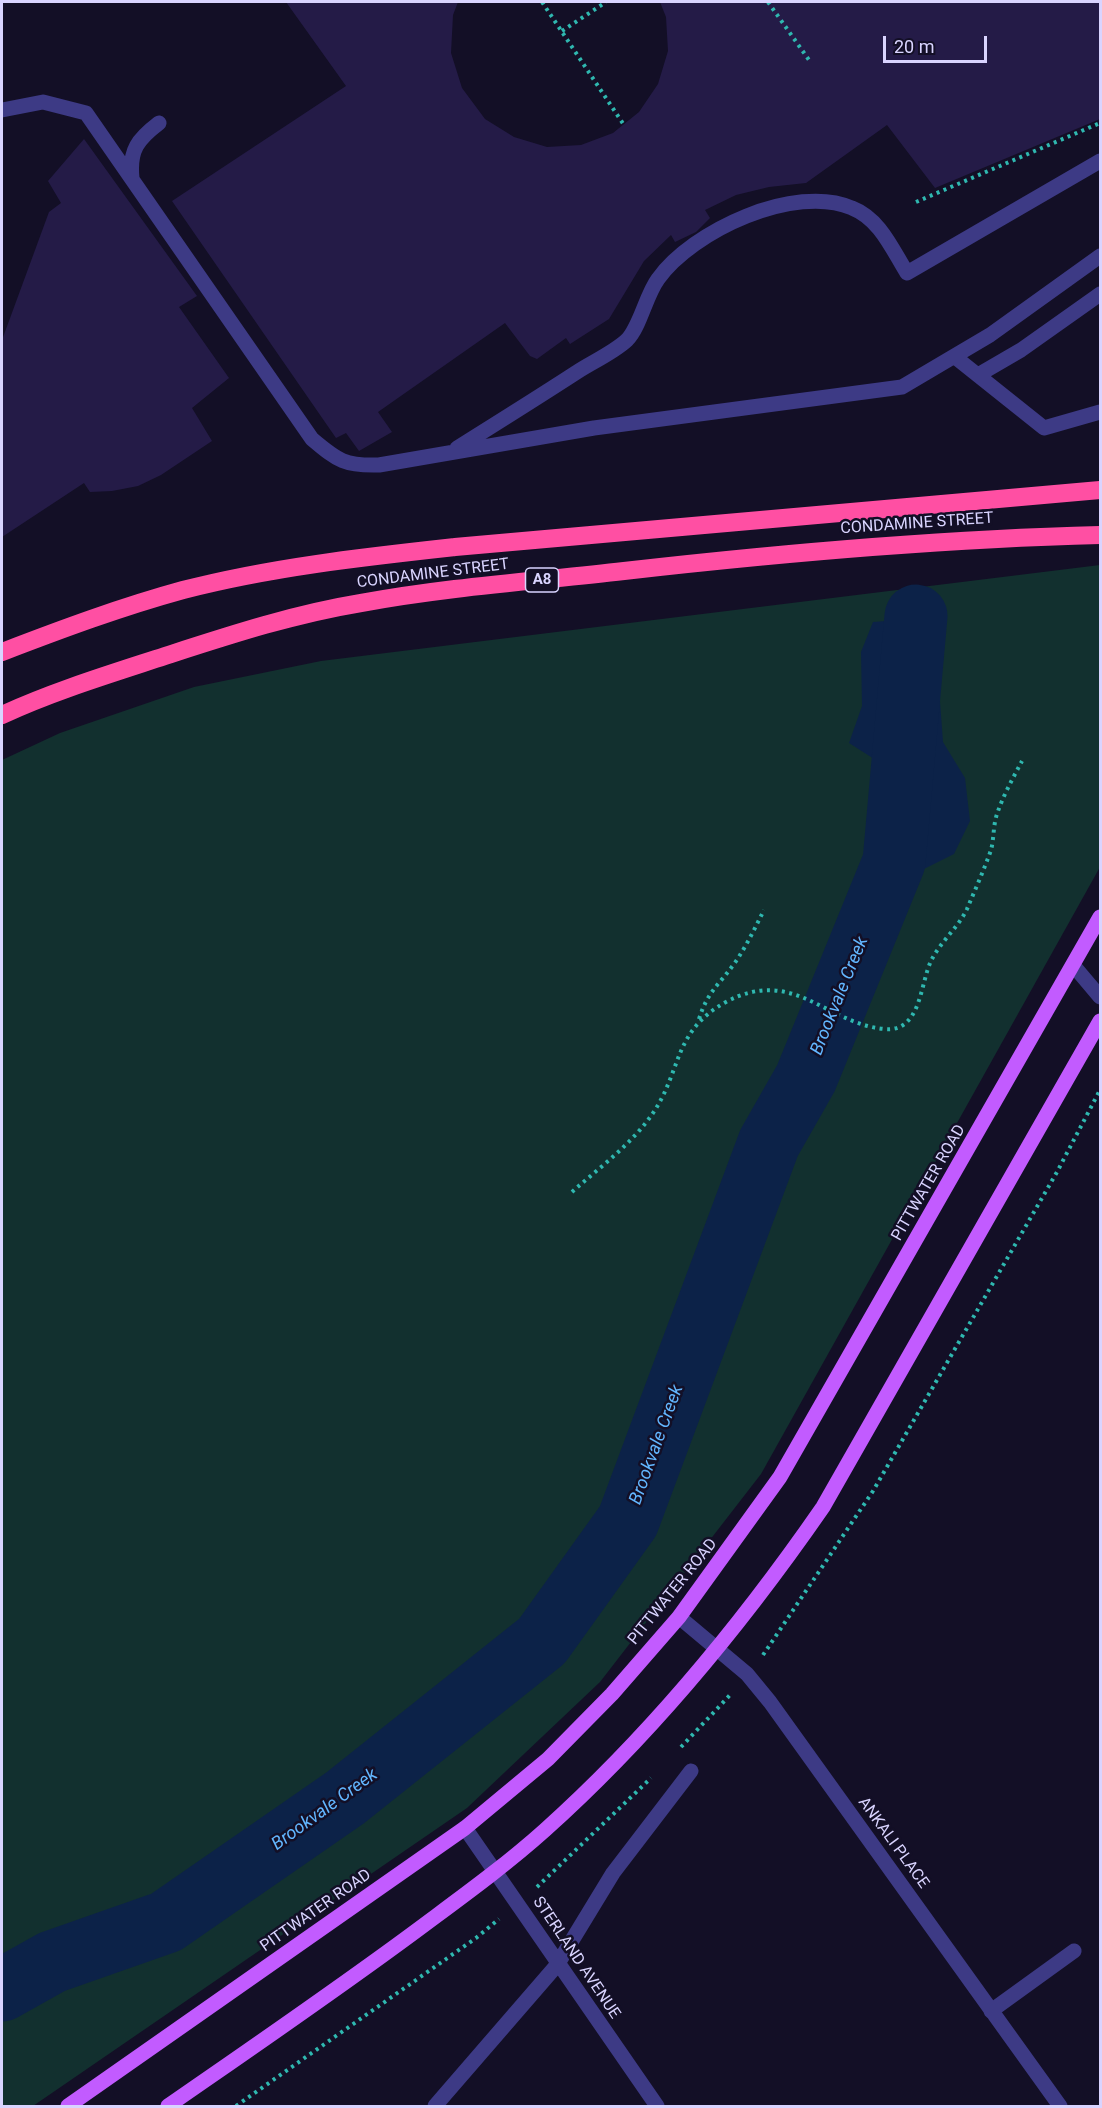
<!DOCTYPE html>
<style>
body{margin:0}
#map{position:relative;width:1102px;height:2108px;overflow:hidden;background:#130f26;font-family:Roboto,sans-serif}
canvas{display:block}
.frame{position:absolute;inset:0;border:3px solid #d9d4ff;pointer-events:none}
.scale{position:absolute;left:883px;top:36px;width:104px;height:27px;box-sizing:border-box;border:3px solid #d9d4ff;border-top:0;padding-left:8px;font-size:18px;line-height:21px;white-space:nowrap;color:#d9d4ff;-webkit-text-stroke:4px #130f26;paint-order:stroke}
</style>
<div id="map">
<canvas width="1102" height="2108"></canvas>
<div class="frame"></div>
<div class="scale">20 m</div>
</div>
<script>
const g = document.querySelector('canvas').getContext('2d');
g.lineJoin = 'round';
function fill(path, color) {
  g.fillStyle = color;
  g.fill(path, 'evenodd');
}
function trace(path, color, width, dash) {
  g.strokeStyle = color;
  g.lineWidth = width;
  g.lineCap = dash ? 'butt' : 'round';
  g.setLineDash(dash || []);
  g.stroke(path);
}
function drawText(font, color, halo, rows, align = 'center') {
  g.font = font + ' Roboto,sans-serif';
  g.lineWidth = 5;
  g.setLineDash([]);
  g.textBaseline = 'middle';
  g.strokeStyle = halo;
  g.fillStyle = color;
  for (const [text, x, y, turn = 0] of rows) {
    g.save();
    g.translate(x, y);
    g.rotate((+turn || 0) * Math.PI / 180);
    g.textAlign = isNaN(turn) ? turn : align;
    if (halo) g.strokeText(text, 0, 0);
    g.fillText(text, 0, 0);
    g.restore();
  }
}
const green = new Path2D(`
 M1100 565V867L761 1474 600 1682 467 1808 33 2106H2V760L60 733 194 687 321 661Z`);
const water = new Path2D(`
 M939 617 944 632 939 688 943 742 965 778 970 821 954 854 910 876 875 873 889 776 882 764 849 743 862 706 861 652 873 622Z`);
const river = new Path2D(`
 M2 1990 52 1962 166 1922 345 1798 542 1641 628 1521 769 1143 806 1078 894 862 916 616`);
const building = new Path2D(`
 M286 2H458L453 15 451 53 462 88 485 119 514 137 547 147 581 145 613 133 639 112 658 84 668 51 666 17 660 2H1100V119L935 188 887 125 806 183 769 187 736 195 705 210 710 218 696 232 675 242 671 235 644 261 609 319 570 344 566 338 537 359 530 356 505 323 378 412 392 432 359 451 346 433 336 438 172 201 346 86Z
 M84 139 197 296 179 307 229 378 192 408 212 441 161 475 138 486 112 491 90 492 84 483 2 537V340L49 212 61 203 48 181Z`);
const path = new Path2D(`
 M542 2 624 125
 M768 2 809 60
 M562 31 606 2
 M916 202 1100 123
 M699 1019C708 991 718 986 734 964 746 947 755 928 764 910
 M572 1192C600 1167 632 1144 653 1113 682 1070 673 1031 726 1002 793 966 825 1023 884 1029 921 1033 920 984 931 961 940 942 958 928 967 909 975 890 984 870 991 850 994 839 993 826 997 814 1003 796 1013 778 1022 761
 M763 1655 873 1491 1057 1172 1100 1090
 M681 1747 731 1694
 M537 1887 651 1778
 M236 2106 476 1938 499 1919`);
const minor = new Path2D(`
 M2 110 43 102 86 113 312 439C338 461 345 466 379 465L594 428 902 387 990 335 1100 256
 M132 178C129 150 138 139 159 123
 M955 357 1044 428 1100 412
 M978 375 1021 350 1100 294
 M457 448C497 423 537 398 577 372 592 362 613 353 627 340 640 327 646 295 658 279 692 231 795 183 852 208 880 219 892 249 907 273L1100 161
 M1073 965 1100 997
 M679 1617 747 1674 770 1702 1060 2106
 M465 1828 657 2106
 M991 2011 1074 1951
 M435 2106 557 1965 613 1873 691 1771`);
const major = new Path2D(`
 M68 2106 465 1828 548 1759 612 1694 679 1617 780 1477 1100 917
 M168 2106C253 2047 338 1989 420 1928 463 1896 506 1865 545 1830 652 1734 742 1624 823 1507L1100 1021`);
const highway = new Path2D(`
 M2 652C62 629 121 607 183 590 272 567 364 557 455 547L1100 490
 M2 715C54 691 110 674 165 656 230 635 294 614 361 603 448 587 536 581 624 571 782 553 941 539 1100 535`);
const shields = [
 [542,580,33]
];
const shieldNames = [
 ["A8",542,580]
];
const streetNames = [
 ["CONDAMINE STREET",917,524,-4],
 ["CONDAMINE STREET",433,574,-7],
 ["PITTWATER ROAD",929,1183,-60],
 ["PITTWATER ROAD",673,1592,-51],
 ["ANKALI PLACE",893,1843,54],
 ["PITTWATER ROAD",316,1911,-35],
 ["STERLAND AVENUE",576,1958,56]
];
const waterNames = [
 ["Brookvale Creek",840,996,-68],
 ["Brookvale Creek",657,1445,-70],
 ["Brookvale Creek",325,1810,-36]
];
fill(green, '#12302f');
fill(water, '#0c2248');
trace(river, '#0c2248', 63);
fill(building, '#241b47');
trace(path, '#2fb8b0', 4, [3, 4.5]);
trace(minor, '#3d3a85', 15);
trace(major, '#c25bff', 15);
trace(highway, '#ff4fa3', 18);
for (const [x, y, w] of shields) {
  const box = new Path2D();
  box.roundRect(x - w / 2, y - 12, w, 24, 4.5);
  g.fillStyle = '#130f26';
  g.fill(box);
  trace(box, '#d9d4ff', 1.5);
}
drawText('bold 15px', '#d9d4ff', null, shieldNames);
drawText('16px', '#d9d4ff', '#130f26', streetNames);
drawText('italic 18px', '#62b6ff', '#130f26', waterNames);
</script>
